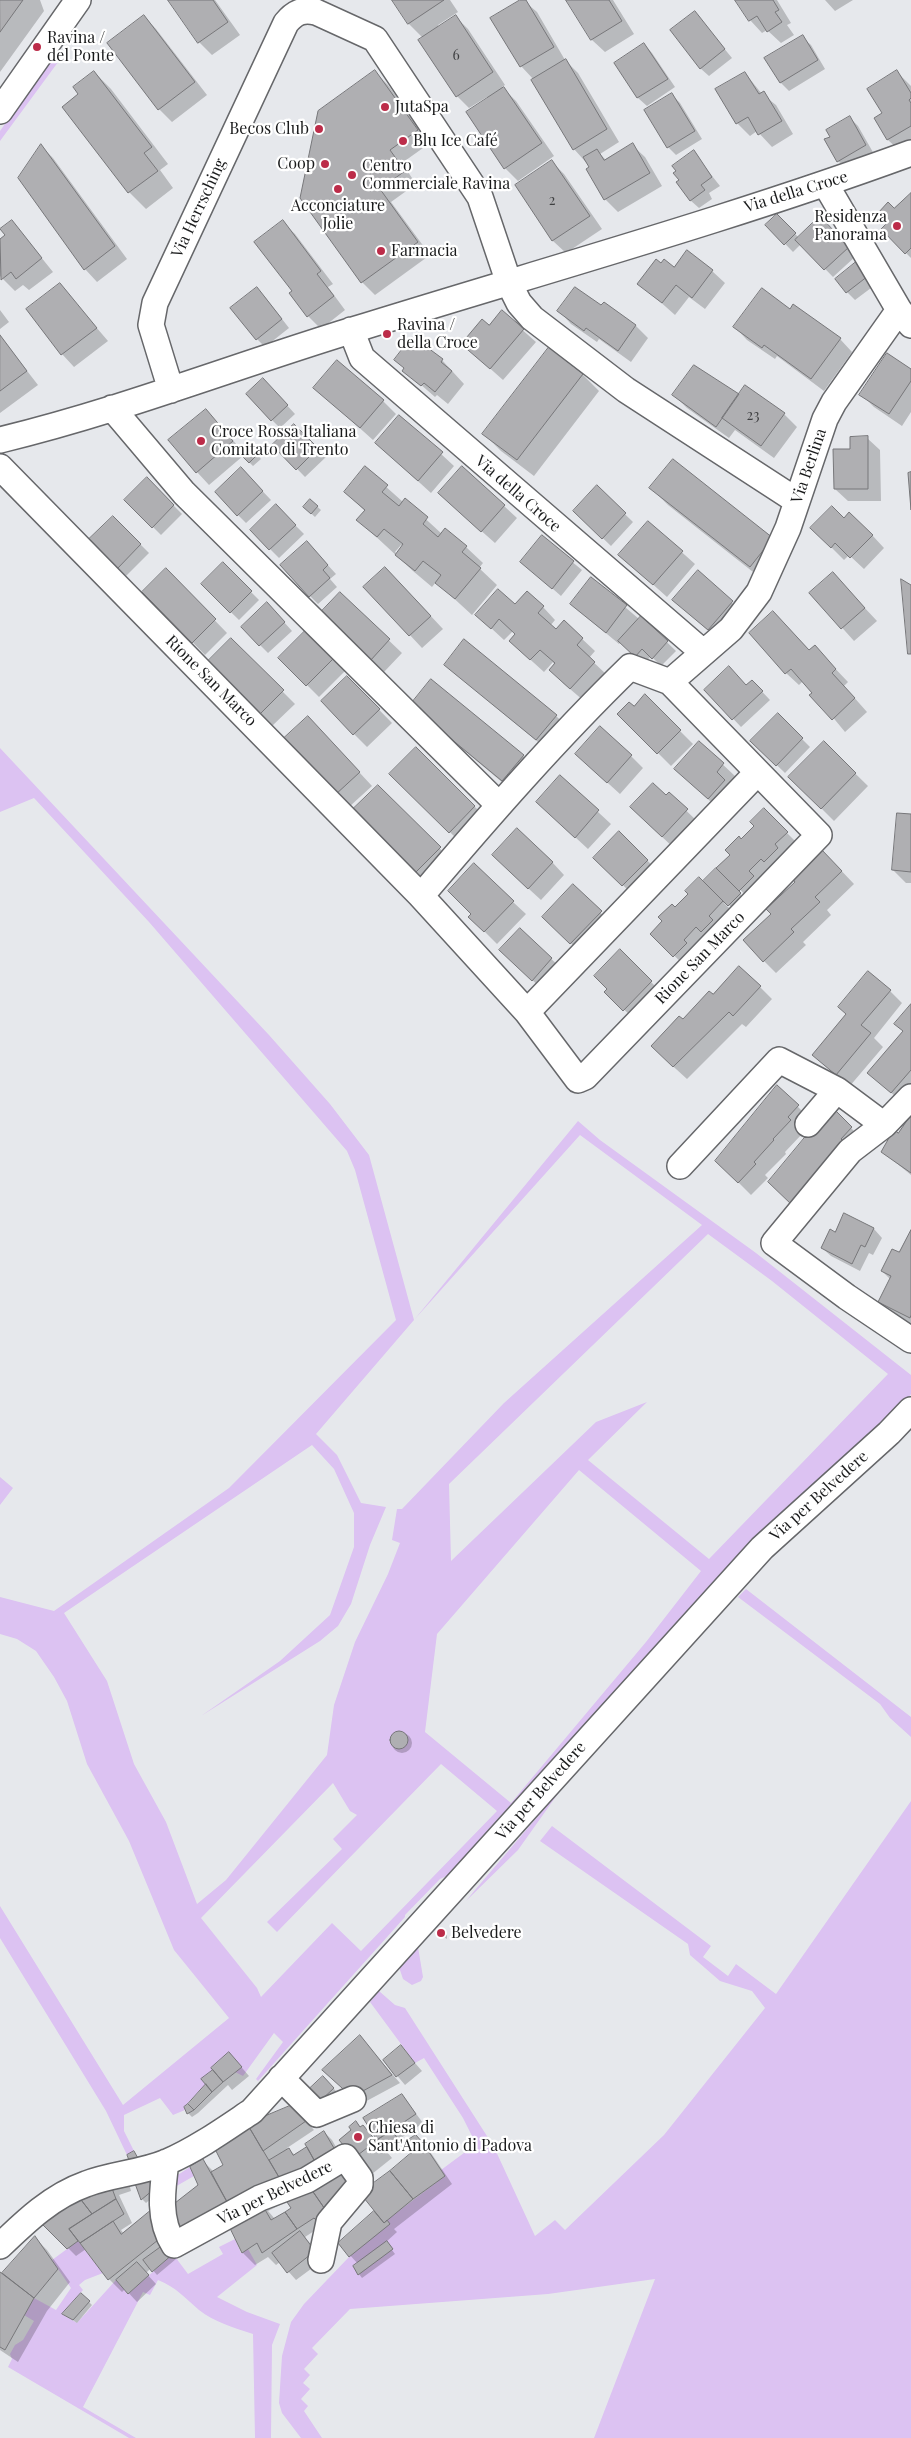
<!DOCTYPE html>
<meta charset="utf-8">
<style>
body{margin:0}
canvas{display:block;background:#e6e8ec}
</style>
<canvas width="911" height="2438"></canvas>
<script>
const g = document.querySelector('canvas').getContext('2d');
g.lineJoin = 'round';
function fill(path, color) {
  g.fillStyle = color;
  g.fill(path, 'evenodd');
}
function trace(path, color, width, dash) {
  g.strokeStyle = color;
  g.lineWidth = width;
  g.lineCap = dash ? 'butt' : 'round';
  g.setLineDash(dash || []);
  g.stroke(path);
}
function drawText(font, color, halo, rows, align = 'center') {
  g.font = font + ' "Playfair Display",serif';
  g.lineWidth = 4.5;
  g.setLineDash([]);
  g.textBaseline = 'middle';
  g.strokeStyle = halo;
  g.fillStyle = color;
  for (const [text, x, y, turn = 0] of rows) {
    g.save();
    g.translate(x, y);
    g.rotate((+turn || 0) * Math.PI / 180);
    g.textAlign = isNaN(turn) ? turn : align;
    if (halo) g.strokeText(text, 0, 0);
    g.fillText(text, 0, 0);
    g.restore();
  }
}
const green = new Path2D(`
 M54 54H64L0 141V131Z
 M0 748 269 1035 330 1104 369 1155 414 1320 578 1121 600 1140 756 1253 911 1375V1394L907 1400 457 1871 440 1879 405 1915V1917L258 2081 256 2079 283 2042 274 2033 243 2076 235 2072 226 2055 211 2068 213 2070 202 2079 206 2084 184 2107 185 2110 173 2115 160 2098 124 2115V2131L134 2151 127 2155 106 2111 0 1938V1906L123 2105 229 2018 174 1950 129 1841 87 1764 67 1701 54 1677 36 1651 17 1639 0 1634V1597L54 1611 229 1488 396 1320 355 1170 347 1151 149 922 34 798 0 812ZM580 1135 702 1225 504 1403 402 1509H397L392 1540 400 1543 388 1574 355 1642 334 1705 327 1755 226 1880 197 1904 166 1822 134 1764 107 1681 64 1613 312 1445 334 1469 354 1513V1547L330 1615 280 1661 201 1716 320 1641 338 1626 351 1604 370 1545 386 1507 361 1503 337 1455 316 1434 414 1320ZM708 1234 772 1281 888 1374 709 1559 588 1460 647 1402 596 1422 451 1561 449 1484ZM579 1470 701 1571 646 1642 511 1803 425 1732 437 1634ZM441 1764 497 1811 361 1951 332 1923 261 1997 257 1988 201 1918 333 1783 350 1811 357 1815 333 1839 342 1849 267 1922 277 1932Z
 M0 1477 13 1488 0 1505Z
 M746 1589 911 1717V1737L890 1718 880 1704 738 1597Z
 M562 1788 518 1850 466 1901 475 1890Z
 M911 1801V2438H594L655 2279 548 2294 350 2309 312 2348 318 2354 304 2369 310 2375 303 2383 310 2389 301 2399 308 2406 304 2411 322 2438H301L282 2413 279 2403 282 2356 291 2322 304 2304 349 2257 389 2224 387 2220 445 2176 441 2170 476 2144 463 2118 424 2058 415 2063 370 2002 379 1991 395 2005 405 2008 494 2147 535 2236 555 2220 565 2230 664 2135 765 2008 752 1991 720 1981 690 1955 688 1944 540 1841 552 1826 711 1946 703 1957 728 1976 736 1964 776 1994Z
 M418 1947 423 1977 421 1981 412 1985 403 1979 399 1967Z
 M190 2167 194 2176 173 2188 170 2180Z
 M235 2239 241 2253 248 2249 257 2265 217 2297 247 2312 280 2324 272 2345 271 2438H255L253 2334C235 2328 214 2322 199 2310 184 2297 177 2288 158 2280L150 2295 143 2292 83 2407 136 2438H129L8 2367 12 2359 10 2354 15 2345 23 2340 34 2321 24 2315 34 2298 56 2310 71 2288 52 2260 78 2241 103 2273 85 2280 79 2285 83 2290 62 2314 77 2323 116 2280 128 2294 173 2254 188 2274 223 2254 219 2247Z`);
const shadow = new Path2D(`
 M0 0H40L44 11 0 72Z
 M170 0H215L240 35 212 55 199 42Z
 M393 0H450L458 12 438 25 439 27 455 16 468 29 505 85 502 87 516 101 554 156 518 181 505 168 467 113 488 99 487 97 469 108 457 96 423 38 409 24Z
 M523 0 537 12 565 60 578 73 619 142 600 154 606 160 632 145 645 157 662 186 618 212 605 199 591 168 574 149 534 80 521 66Z
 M568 0H613L634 34 605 52 592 40Z
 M737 0H777L791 23 787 25 794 35 781 43 767 30 762 33 750 20Z
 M825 0H853L835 11Z
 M695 13 732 58 709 76 700 68Z
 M144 16 156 29 207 95 172 122 159 109 109 43Z
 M802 37 811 45 825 69 789 91 781 83Z
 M644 44 652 53 675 87 647 106 638 98 616 63Z
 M94 72 111 89 168 164 160 170 173 188 146 209 129 192 64 107 80 95Z
 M375 72 388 85 430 143 402 163 416 184 391 202 430 255 375 295 362 282Z
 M897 72 911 86V146L901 152 888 140 875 119 883 114Z
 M745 73 762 94 776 105 793 134 772 147 757 131 750 136 737 123Z
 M672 95 680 103 702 139 676 155 668 147Z
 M850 118 858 126 874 154 847 169 838 161 831 137Z
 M41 146 53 158 127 259 97 282 85 269Z
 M693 152 720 186 709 193 712 199 699 208 690 200Z
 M552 162 564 174 602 229 566 253 553 241 516 186Z
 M911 195V258L882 229 889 223 894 209Z
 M777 215 799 238 820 218 856 256 833 277 801 244 793 252 767 225Z
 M12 221 53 272 29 290 23 285 15 291 0 276V240L7 235Z
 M282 222 295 234 333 284 328 287 345 310 321 329 308 316 294 291Z
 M856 263 875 285 855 300 847 292Z
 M661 265 674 269 712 271 725 283 705 309 689 297 675 315 639 283Z
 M60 285 108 341 74 367 62 354 27 310Z
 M265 297 289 328 265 347 257 339Z
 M604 303 636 326 648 338 631 362 599 339 597 342 571 324 559 311 602 307Z
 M0 310 9 322 0 329Z
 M790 310 840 339 852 352 824 391 777 356 775 359 747 340 735 327Z
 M502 312 536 342 503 380 476 356 489 327Z
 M0 336 38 385 0 413Z
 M425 346 442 360 464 384 448 404 437 395 435 397 404 370Z
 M549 349 583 375 599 391 534 476 501 451 484 434Z
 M911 370V412L902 426 874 407 861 394Z
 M271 388 295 414 280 428 272 420Z
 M315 388 383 401 396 414 373 440Z
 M674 395H739L784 414 797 427 774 458 735 430 729 438 687 408Z
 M206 410 245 454 251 448 261 459 253 466 243 456 209 485 197 472Z
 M400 416 454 466 431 493 376 443Z
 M294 425 326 457 305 477 274 445Z
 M867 438 880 450 881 501H848L835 489 852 450Z
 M365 468 403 502 405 500 442 534 466 547 483 563 479 568 497 585 472 615 436 582 432 587 413 571 358 520 365 511 345 492ZM401 545 404 546 397 554 395 552Z
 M249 477 271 500 246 523 238 515Z
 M147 479 182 514 161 535 126 500Z
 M597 487 633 522 611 546 583 519Z
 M651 488 772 539 767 583 668 505Z
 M310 500 321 510 315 517 304 507Z
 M452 505 504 506 517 518 495 543Z
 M276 506 304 534 279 558 251 530Z
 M113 517 149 553 126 576 90 540Z
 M844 519 872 535 884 548 864 569 849 555 844 560 812 528Z
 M648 522 695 564 667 597 620 555Z
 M542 537 582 570 561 596 522 562Z
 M315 551 336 574 330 579 337 587 318 604 310 596Z
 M223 564 259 600 239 620 202 584Z
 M166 570 227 633 205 655 144 592Z
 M698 572 745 615 721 642 687 612Z
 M833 574 877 621 854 641 811 593Z
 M591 578 639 619 641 617 676 651 661 666 651 656 644 664 621 642 619 644 571 604Z
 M398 581 443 629 422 648 365 587Z
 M340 594 402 653 384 672 334 625Z
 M515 606 543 607 555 620 550 626 556 631 564 622 595 651 589 658 607 675 584 701 563 683 553 662 544 672 523 653 516 634 513 631 504 640 477 615Z
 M275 612 292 631 268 653 260 645Z
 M773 612 810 651 827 660 848 682 844 686 867 712 845 732 803 681 799 685 786 673Z
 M307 631 346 670 319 697 280 658Z
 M231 640 295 704 272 726 209 662Z
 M445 665 556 716 569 728 550 752Z
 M347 677 392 723 367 747 322 702Z
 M752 681 770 700 741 727 706 690 747 687Z
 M645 696 693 744 671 766 619 714 634 708Z
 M778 715 810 747 785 773 752 741Z
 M308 717 372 786 349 807 336 794Z
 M424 717 523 756 535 768 515 793Z
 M700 743 736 777 721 811 688 781Z
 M824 743 868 786 834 821 790 777Z
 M416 748 487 819 462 844 391 774Z
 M631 756 643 768 620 794 589 766Z
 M560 777 611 824 588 849 537 802Z
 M378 786 452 861 428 885 354 810Z
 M669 794 699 823 675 849 644 820Z
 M764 810 799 845 753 902 731 881 729 882 748 902 737 913 725 901 724 903 735 914 687 968 652 934 731 855 756 826Z
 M911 815V883H906L893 870Z
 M619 833 656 869 631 893 595 858Z
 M552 862 564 875 541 900 506 868Z
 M834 863 854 884 827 910 831 915 803 942 806 945 776 973 764 961Z
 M573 886 613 925 584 956 556 929Z
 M513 902 526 914 497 944 470 917Z
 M520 930 560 967 541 988 509 959Z
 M620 951 664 995 637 1022 606 992Z
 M760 987 772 999 746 1027 742 1024 687 1079 665 1059 683 1021 713 996Z
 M890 991 902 1003 874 1038 883 1047 849 1087 814 1055Z
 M911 1006V1097L905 1105 869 1073 904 1032Z
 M777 1086 810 1119 802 1134 785 1152 786 1154 765 1175 768 1178 751 1195 729 1173 733 1143 731 1141 767 1102 765 1100Z
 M831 1108 864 1141 770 1182Z
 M911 1117V1175L883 1152Z
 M845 1215 874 1229 882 1238 873 1255 869 1253 860 1271 831 1256 822 1248 836 1233Z
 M911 1231V1324L892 1315 880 1302 891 1280 882 1271 899 1254Z
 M392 1743a10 10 0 1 1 20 0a10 10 0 1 1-20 0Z
 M440 1931 447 1935V1939L440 1935Z
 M360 2037 400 2083 361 2104Z
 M401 2047 422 2071 405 2085 384 2060Z
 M237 2062 249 2076 232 2090 228 2085 198 2113 192 2117 188 2113Z
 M323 2078 337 2092 323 2106Z
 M402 2095 423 2123 398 2140 401 2144 387 2152 392 2158 372 2174 355 2158 353 2130 363 2126 379 2143 365 2118Z
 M300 2114 314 2130 287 2148 295 2155 309 2148 324 2132 332 2140 346 2164 323 2225 305 2237 323 2260 296 2280 280 2262 276 2265 268 2257 255 2265 243 2253 231 2229 191 2246 203 2161 214 2172ZM288 2201 293 2208 275 2219 268 2211Z
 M420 2140 431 2153 452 2184 394 2229 397 2232 386 2242 395 2254 362 2278 359 2274 358 2264 339 2243 376 2211Z
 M135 2179 151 2180 156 2194 146 2203 142 2199Z
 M129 2183 131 2191 119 2195 132 2223 121 2230 124 2234 155 2208 171 2252 176 2259 157 2275 151 2268 146 2273 156 2284 137 2302 125 2289 122 2292 109 2279 86 2249 76 2256 39 2219 76 2193Z
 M35 2238 47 2250 70 2282 47 2311 18 2362 0 2350V2273L2 2275Z
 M81 2294 92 2305 77 2323 64 2314Z`);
const building = new Path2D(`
 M0 0H23L0 32Z
 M168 0H213L228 22 198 43Z
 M392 0H444L408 24Z
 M520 0H526L554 47 520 67 490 18Z
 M566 0H609L622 21 591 40Z
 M735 0H773L779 10 775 12 782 22 767 32 757 16 749 21Z
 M695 11 725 49 700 69 670 30Z
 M144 15 195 82 158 110 107 43Z
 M456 15 493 72 456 97 418 40Z
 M803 35 818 60 780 83 764 58Z
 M644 43 668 79 637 98 614 63Z
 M566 59 607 129 573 150 531 80Z
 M375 70 418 130 390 150 405 171 380 189 418 242 361 283 300 198 318 111Z
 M897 70 911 93V98L909 100 911 103V126L887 140 874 118 882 113 867 89Z
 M94 71 152 147 144 153 158 171 128 193 62 107 78 94 73 87Z
 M745 72 759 94 764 91 782 121 758 135 748 117 736 124 715 89Z
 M504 87 542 143 504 169 466 112Z
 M672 93 695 131 667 148 644 110Z
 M850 116 866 145 837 162 824 139 830 137 826 130Z
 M633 143 650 173 604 200 586 169 589 167 583 157 597 149 604 160Z
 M41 144 115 246 84 270 18 178Z
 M694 150 712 177 701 185 705 190 690 201 676 182 679 180 673 173 676 171 672 166Z
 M552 160 590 216 552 241 515 185Z
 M911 193V248L905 254 881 229 887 223 878 213 888 202 894 208Z
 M777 214 796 233 784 245 765 225Z
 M820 216 849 247 824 270 795 240Z
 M12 220 42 258 16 279 11 272 1 280 0 239 5 235 0 229Z
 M283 220 321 271 317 274 334 296 307 317 289 293 292 291 254 242Z
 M687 250 713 270 692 298 676 285 662 303 637 284 656 259 661 263 664 259 674 267Z
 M856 262 868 276 846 293 835 279Z
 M60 283 97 328 61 355 26 309Z
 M257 287 282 319 256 340 230 308Z
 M575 287 601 305 604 302 636 325 618 351 586 328 584 331 557 311Z
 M762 288 790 309 793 304 841 338 811 379 764 345 762 348 733 327Z
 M502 310 524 329 490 369 461 344 482 319 489 325Z
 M0 335 27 371 0 391Z
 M411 338 422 348 424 345 443 359 441 362 452 371 435 392 424 383 421 386 402 371 404 368 394 360Z
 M549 347 583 374 517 460 482 434Z
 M887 353 911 369V381L889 414 859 395Z
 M337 360 384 400 360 428 313 388Z
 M694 365 739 394 716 427 672 395Z
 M263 378 288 405 271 421 246 394Z
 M745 385 785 413 761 446 722 418Z
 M206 409 233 441 196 473 168 440Z
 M399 415 443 452 418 481 375 443Z
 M294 424 318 448 296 470 272 445Z
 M868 436V489H834L833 449H850V437Z
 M251 446 258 454 249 463 241 455Z
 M673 459 773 538 750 567 649 488Z
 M365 466 388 485 382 492 399 506 405 498 428 517 423 524 438 537 445 528 467 546 462 552 481 568 455 599 435 583 441 575 423 561 415 571 395 555 403 544 384 529 377 537 356 520 365 510 344 492Z
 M462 466 505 505 481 532 438 493Z
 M241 467 263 491 237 516 215 492Z
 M911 472V510L908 473Z
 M147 477 174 505 152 528 124 500Z
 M597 485 626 513 602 539 573 511Z
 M310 499 318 506 311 514 303 507Z
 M276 504 296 525 269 550 250 530Z
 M832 506 844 518 849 512 873 535 850 558 835 543 831 548 810 528Z
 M113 516 141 544 117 569 88 540Z
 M648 521 683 551 653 585 618 555Z
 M542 535 574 561 552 589 520 562Z
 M307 541 328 565 323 570 330 578 309 597 280 565Z
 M223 562 252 591 230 613 201 584Z
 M385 567 431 616 409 636 363 587Z
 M166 568 216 619 192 643 142 592Z
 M698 570 733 601 708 630 672 600Z
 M833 572 865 608 841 629 809 593Z
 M591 577 627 605 606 633 570 604Z
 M901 579 911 585V654H908Z
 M498 589 515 604 527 591 544 606 538 613 556 629 564 620 583 638 577 645 595 662 570 689 549 670 555 663 540 650 530 660 509 641 515 634 499 619 491 629 475 615Z
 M340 592 390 639 370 661 320 613Z
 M267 602 285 622 259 646 241 627Z
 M773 611 809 650 815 645 836 669 832 673 855 698 832 720 809 695 812 693 791 669 785 674 749 633Z
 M641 616 668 641 652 659 642 649 635 657 618 641Z
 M307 629 335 657 306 686 278 658Z
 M231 638 284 690 259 715 207 662Z
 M464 639 557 715 536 740 444 665Z
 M729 666 746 685 752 680 763 691 732 720 704 690Z
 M347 676 380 709 353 735 321 701Z
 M431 679 524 755 502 781 410 705Z
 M645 694 681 730 657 754 617 714 629 702 634 706Z
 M778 713 803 738 776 766 750 741Z
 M308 716 360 772 335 795 283 739Z
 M600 726 632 755 607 783 575 754Z
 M699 741 724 763 717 772 725 780 708 799 674 769Z
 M824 741 856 773 821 809 788 777Z
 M416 747 475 806 449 833 389 774Z
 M560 775 599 810 575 838 536 802Z
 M653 783 666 795 669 792 688 809 662 837 630 807Z
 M378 785 441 847 415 873 352 810Z
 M764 808 788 832 775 844 778 848 764 862 761 859 749 871 754 876 739 891 716 868 730 855 725 850 739 836 741 839 754 826 750 822Z
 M897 813 911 814V872L892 870Z
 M517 828 553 862 528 889 492 855Z
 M619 831 648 860 622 886 593 858Z
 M821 849 842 871 815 897 820 902 791 929 794 932 763 962 743 940 771 914 766 909 795 882 791 877Z
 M474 863 514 901 484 932 468 917 471 914 448 891Z
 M716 868 741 893 728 906 703 881Z
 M699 877 723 901 709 916 713 920 701 932 696 927 684 940 687 943 673 957 650 934 662 921 658 917 672 904 675 907 688 894 685 891Z
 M573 884 602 911 570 944 542 917Z
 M520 928 552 958 532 981 499 950Z
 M620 949 652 981 623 1011 604 992 607 989 594 976Z
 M739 966 761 986 733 1016 729 1012 673 1067 651 1046 679 1016 683 1019 709 991 713 994Z
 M868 971 891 990 861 1025 871 1033 836 1075 812 1055 846 1014 838 1007Z
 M911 1004V1070L891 1093 867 1073 903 1031 894 1024Z
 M777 1085 799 1105 788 1117 791 1120 773 1139 774 1140 754 1162 756 1164 738 1183 715 1161Z
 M831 1106 852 1127 841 1139 844 1142 792 1205 768 1182Z
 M911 1115V1173L881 1152 894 1129 898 1133Z
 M844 1213 874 1228 865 1247 861 1245 852 1264 821 1248 830 1229 835 1232Z
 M911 1230V1315L910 1318 878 1302 891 1276 881 1271 892 1249 899 1252Z
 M390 1740a9 9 0 1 1 18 0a9 9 0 1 1-18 0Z
 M360 2035 392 2075 352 2097 322 2070Z
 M401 2045 415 2063 396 2077 383 2060Z
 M229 2052 242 2067 223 2082 211 2068Z
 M213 2070 223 2082 212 2092 201 2079Z
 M323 2076 334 2088 318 2103 307 2091Z
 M206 2084 212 2092 194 2110 188 2104Z
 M402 2094 416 2114 377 2140 363 2118Z
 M188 2104 194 2110 187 2114 184 2107Z
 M292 2105 306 2121 263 2151 249 2127 265 2116Z
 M356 2121 360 2127 363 2125 376 2141 354 2158 339 2140 351 2130 349 2127Z
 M249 2127 283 2184 232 2211 211 2172 223 2165 216 2151Z
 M324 2131 338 2155 318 2167 305 2144Z
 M392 2131 398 2139 383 2149 377 2140Z
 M416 2135 423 2143 411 2154 403 2143Z
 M423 2143 445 2176 413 2199 390 2171Z
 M307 2147 318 2167 283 2184 269 2160 289 2148 293 2155Z
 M134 2151 139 2160 130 2163 127 2155Z
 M203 2159 232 2211 178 2234 166 2210 198 2185 190 2167Z
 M343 2164 353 2178 329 2215 307 2183Z
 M390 2171 413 2199 384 2223 360 2193Z
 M148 2175 153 2190 141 2200 133 2178Z
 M110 2183 116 2199 92 2214 75 2192Z
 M307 2183 329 2215 317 2221 314 2218 297 2229 285 2212 291 2208 281 2193Z
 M75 2192 92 2214 69 2229 78 2241 67 2249 37 2219Z
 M116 2199 124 2214 80 2243 69 2229Z
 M260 2201 271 2220 285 2212 297 2229 262 2253 257 2243 242 2253 226 2220Z
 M155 2207 163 2236 108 2280 80 2243 113 2221 121 2234Z
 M374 2211 384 2223 387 2220 390 2224 349 2257 338 2243Z
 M300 2231 315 2251 287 2273 272 2253Z
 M35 2236 58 2269 34 2298 2 2273Z
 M387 2241 393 2249 358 2275 353 2266Z
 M165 2244 173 2254 152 2272 143 2260Z
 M137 2262 149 2275 128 2294 116 2280Z
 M0 2272 34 2298 5 2350 0 2347Z
 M81 2293 90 2301 73 2320 62 2314Z`);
const minor = new Path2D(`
 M0 111 78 0
 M826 185 899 310 911 325
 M351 330 362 358 697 647
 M171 390 151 325 155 303 286 23C295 12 303 9 316 12L375 39 480 197 509 283 519 303 532 318 626 390 797 501
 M112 408 184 493 499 805
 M0 440C120 411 235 366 353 330 539 272 728 220 911 153
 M0 467 421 896 527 1012 578 1080 585 1077 819 835 670 682 630 667C556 739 488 817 421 896
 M670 682 731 629 759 592 788 528 825 419 834 402 899 310
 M527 1012 757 773
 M808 1124 837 1090 884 1125 850 1151 774 1243 847 1297 911 1340
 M884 1125 911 1097
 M680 1166 779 1060 837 1090
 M281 2078 317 2114 353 2099
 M166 2162C162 2191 158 2220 174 2245L260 2198 307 2180 345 2157 360 2178V2185L329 2222 321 2260
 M0 2246C26 2221 52 2196 86 2184 112 2174 141 2173 167 2162 197 2149 225 2129 252 2111L762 1548 889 1433 911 1410`);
const markers = [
 [37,47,5,"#bc2c49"],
 [385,107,5,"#bc2c49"],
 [319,129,5,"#bc2c49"],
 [403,141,5,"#bc2c49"],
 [325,164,5,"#bc2c49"],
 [352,175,5,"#bc2c49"],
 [338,189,5,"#bc2c49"],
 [897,226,5,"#bc2c49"],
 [381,251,5,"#bc2c49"],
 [387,334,5,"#bc2c49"],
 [201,441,5,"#bc2c49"],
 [441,1933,5,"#bc2c49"],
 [358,2137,5,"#bc2c49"]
];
const numberNames = [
 ["6",456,56],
 ["2",552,201],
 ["23",753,416]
];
const poiNames = [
 ["Ravina /",47,38],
 ["del Ponte",47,56],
 ["JutaSpa",395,107],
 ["Becos Club",309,129,"right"],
 ["Blu Ice Café",413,141],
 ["Coop",315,164,"right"],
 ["Centro",362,166],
 ["Commerciale Ravina",362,184],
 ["Acconciature",338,206,"center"],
 ["Jolie",338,224,"center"],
 ["Residenza",887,217,"right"],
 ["Panorama",887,235,"right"],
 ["Farmacia",391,251],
 ["Ravina /",397,325],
 ["della Croce",397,343],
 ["Croce Rossa Italiana",211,432],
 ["Comitato di Trento",211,450],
 ["Belvedere",451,1933],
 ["Chiesa di",368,2128],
 ["Sant'Antonio di Padova",368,2146]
];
const streetNames = [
 ["Via della Croce",796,192,-17],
 ["Via Herrsching",199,208,-65],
 ["Via Berlina",809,466,-71],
 ["Via della Croce",518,494,41],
 ["Rione San Marco",211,681,45],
 ["Rione San Marco",700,958,-46],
 ["Via per Belvedere",819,1496,-42],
 ["Via per Belvedere",541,1791,-48],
 ["Via per Belvedere",275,2193,-26]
];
fill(green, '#dcc2f2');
fill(shadow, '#0003');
fill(building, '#afafb2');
trace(building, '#77777a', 1);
trace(minor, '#66676a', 28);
trace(minor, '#fff', 25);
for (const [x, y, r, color] of markers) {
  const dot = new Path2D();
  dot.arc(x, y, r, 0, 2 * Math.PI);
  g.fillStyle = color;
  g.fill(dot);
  trace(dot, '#fff', 2);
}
drawText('14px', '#3e3f41', null, numberNames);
drawText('16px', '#191a1b', '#fff', poiNames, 'left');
drawText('16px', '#191a1b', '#fff', streetNames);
</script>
